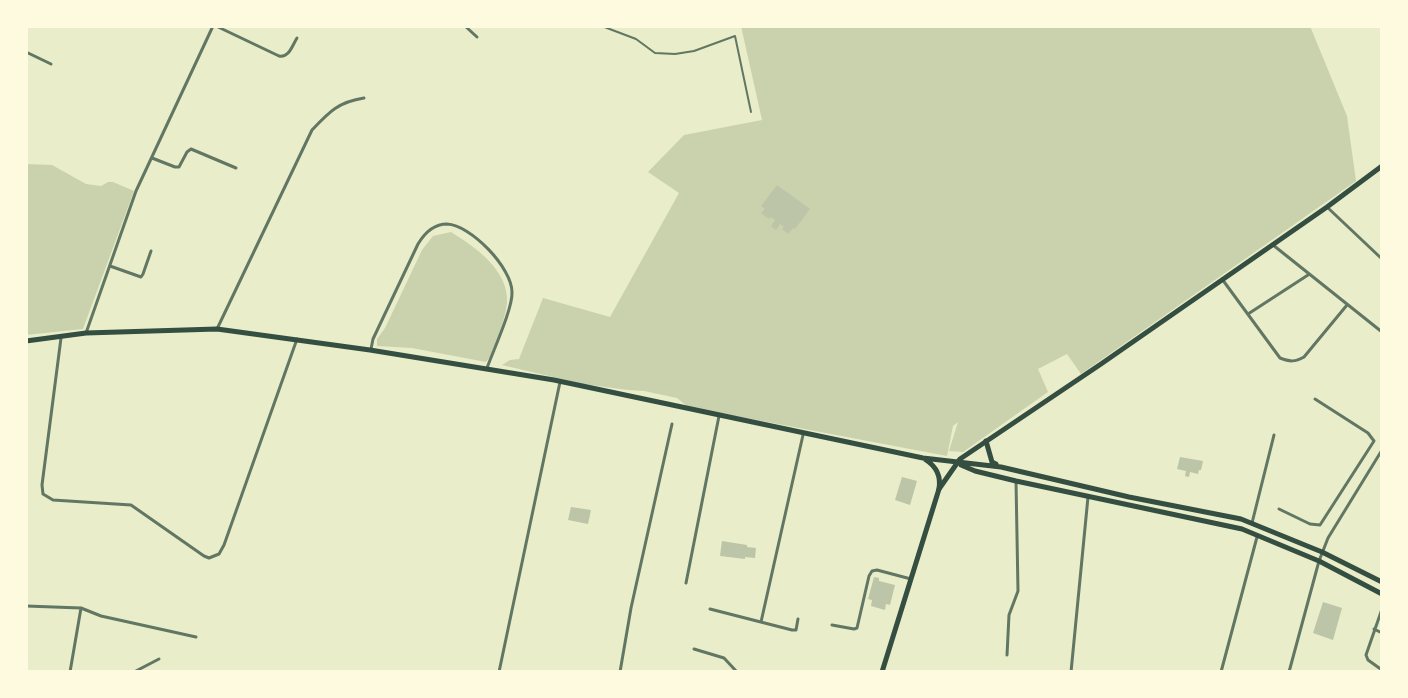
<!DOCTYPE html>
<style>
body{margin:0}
#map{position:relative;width:1408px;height:698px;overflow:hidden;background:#e9edc9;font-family:Barlow,sans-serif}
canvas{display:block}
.frame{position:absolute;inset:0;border:28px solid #fefae0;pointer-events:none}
</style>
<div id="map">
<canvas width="1408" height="698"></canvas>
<div class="frame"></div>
</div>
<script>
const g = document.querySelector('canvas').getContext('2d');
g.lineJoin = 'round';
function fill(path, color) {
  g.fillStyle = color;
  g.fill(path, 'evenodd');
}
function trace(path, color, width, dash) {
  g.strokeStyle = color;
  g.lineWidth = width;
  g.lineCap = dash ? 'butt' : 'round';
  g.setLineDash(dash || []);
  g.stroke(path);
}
const green = new Path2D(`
 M741 26H1310L1347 116 1356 181 1081 374 1067 354 1038 369 1048 392 963 452 949 451 958 422 953 426 947 456 688 407 677 398 644 391 628 390 583 384 502 365 510 360 519 359 543 298 610 317 679 193 648 172 684 135 762 120Z
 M26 164 52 165 86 184 101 186 108 182H113L134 191 83 329 26 335Z
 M451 232C475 247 509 270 507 303 505 321 496 340 490 357L486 362 412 348 377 346V339L385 328 422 250 433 236Z`);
const building = new Path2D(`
 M777 185 810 209 795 229 793 228 788 234 782 229 784 227 780 224 776 230 771 226 775 220 771 217 769 219 761 213 765 209 761 206Z
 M1180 457 1203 461 1201 470H1199L1198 474 1190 472 1189 477 1185 476 1186 471 1177 469Z
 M902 477 917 481 910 505 895 500Z
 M571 507 591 510 588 524 568 520Z
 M722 541 747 545V547L756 548 755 558 745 557V559L720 556Z
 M874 577 879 578V581L895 585 890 605 886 604 885 610 871 606 872 600 868 599Z
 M1323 602 1342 608 1333 640 1313 633Z`);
const service = new Path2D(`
 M607 28 636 39 655 53 675 54 694 51 735 36 751 112`);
const minor = new Path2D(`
 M216 26 279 56C289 58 292 46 297 38
 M465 26 477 37
 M602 26 606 27
 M26 52 51 64
 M152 158 175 167H179L187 152 191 149 236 168
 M1327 207 1382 259
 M1273 245 1382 332
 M110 266 141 277 143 274 151 251
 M1222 279 1280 358C1290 362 1295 362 1304 357L1347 305
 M1248 314 1308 275
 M217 329 312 130C329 112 338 102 364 98
 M86 333 136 191 213 26
 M61 338 42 485 43 494 53 500 131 505 204 556 209 558 219 554 224 545 297 339
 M371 349 373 339 418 244C424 234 433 224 447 224 471 225 512 268 512 292 513 308 493 351 487 368
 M1279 509 1310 524 1320 525 1374 441 1368 433 1315 399
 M1252 523 1274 435
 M686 583 719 416
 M26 606 81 608 101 616 196 637
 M710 609 792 630H796L798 619
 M1382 609 1366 655 1368 660 1382 670
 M761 622 803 435
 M832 625 854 629 857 628 869 576 872 571 877 570 911 579
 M1374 629 1382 633
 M694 649 724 658 737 672
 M1007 655 1009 615 1018 591 1016 481
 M70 672 81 608
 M134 672 159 659
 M499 672 560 382
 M620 672 631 608 672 424
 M1071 672 1088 497
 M1221 672 1257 537
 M1289 672 1319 561 1328 538 1382 450`);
const secondary = new Path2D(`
 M882 672 939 489 960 459 1101 364 1327 207 1382 166`);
const primary = new Path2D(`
 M26 341 86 333 217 329 370 350 554 380 923 458 1001 467 1129 497 1241 519 1322 552 1382 582
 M986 441 992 462 996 464
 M926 460C937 467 941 477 939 489
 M961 465 975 471 1016 481 1242 529 1319 561 1382 594`);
fill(green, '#cad2ad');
fill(building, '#bcc5a7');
trace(service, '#617663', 2);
trace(minor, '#617663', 3);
trace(secondary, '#344e41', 5);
trace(primary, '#344e41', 5);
</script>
